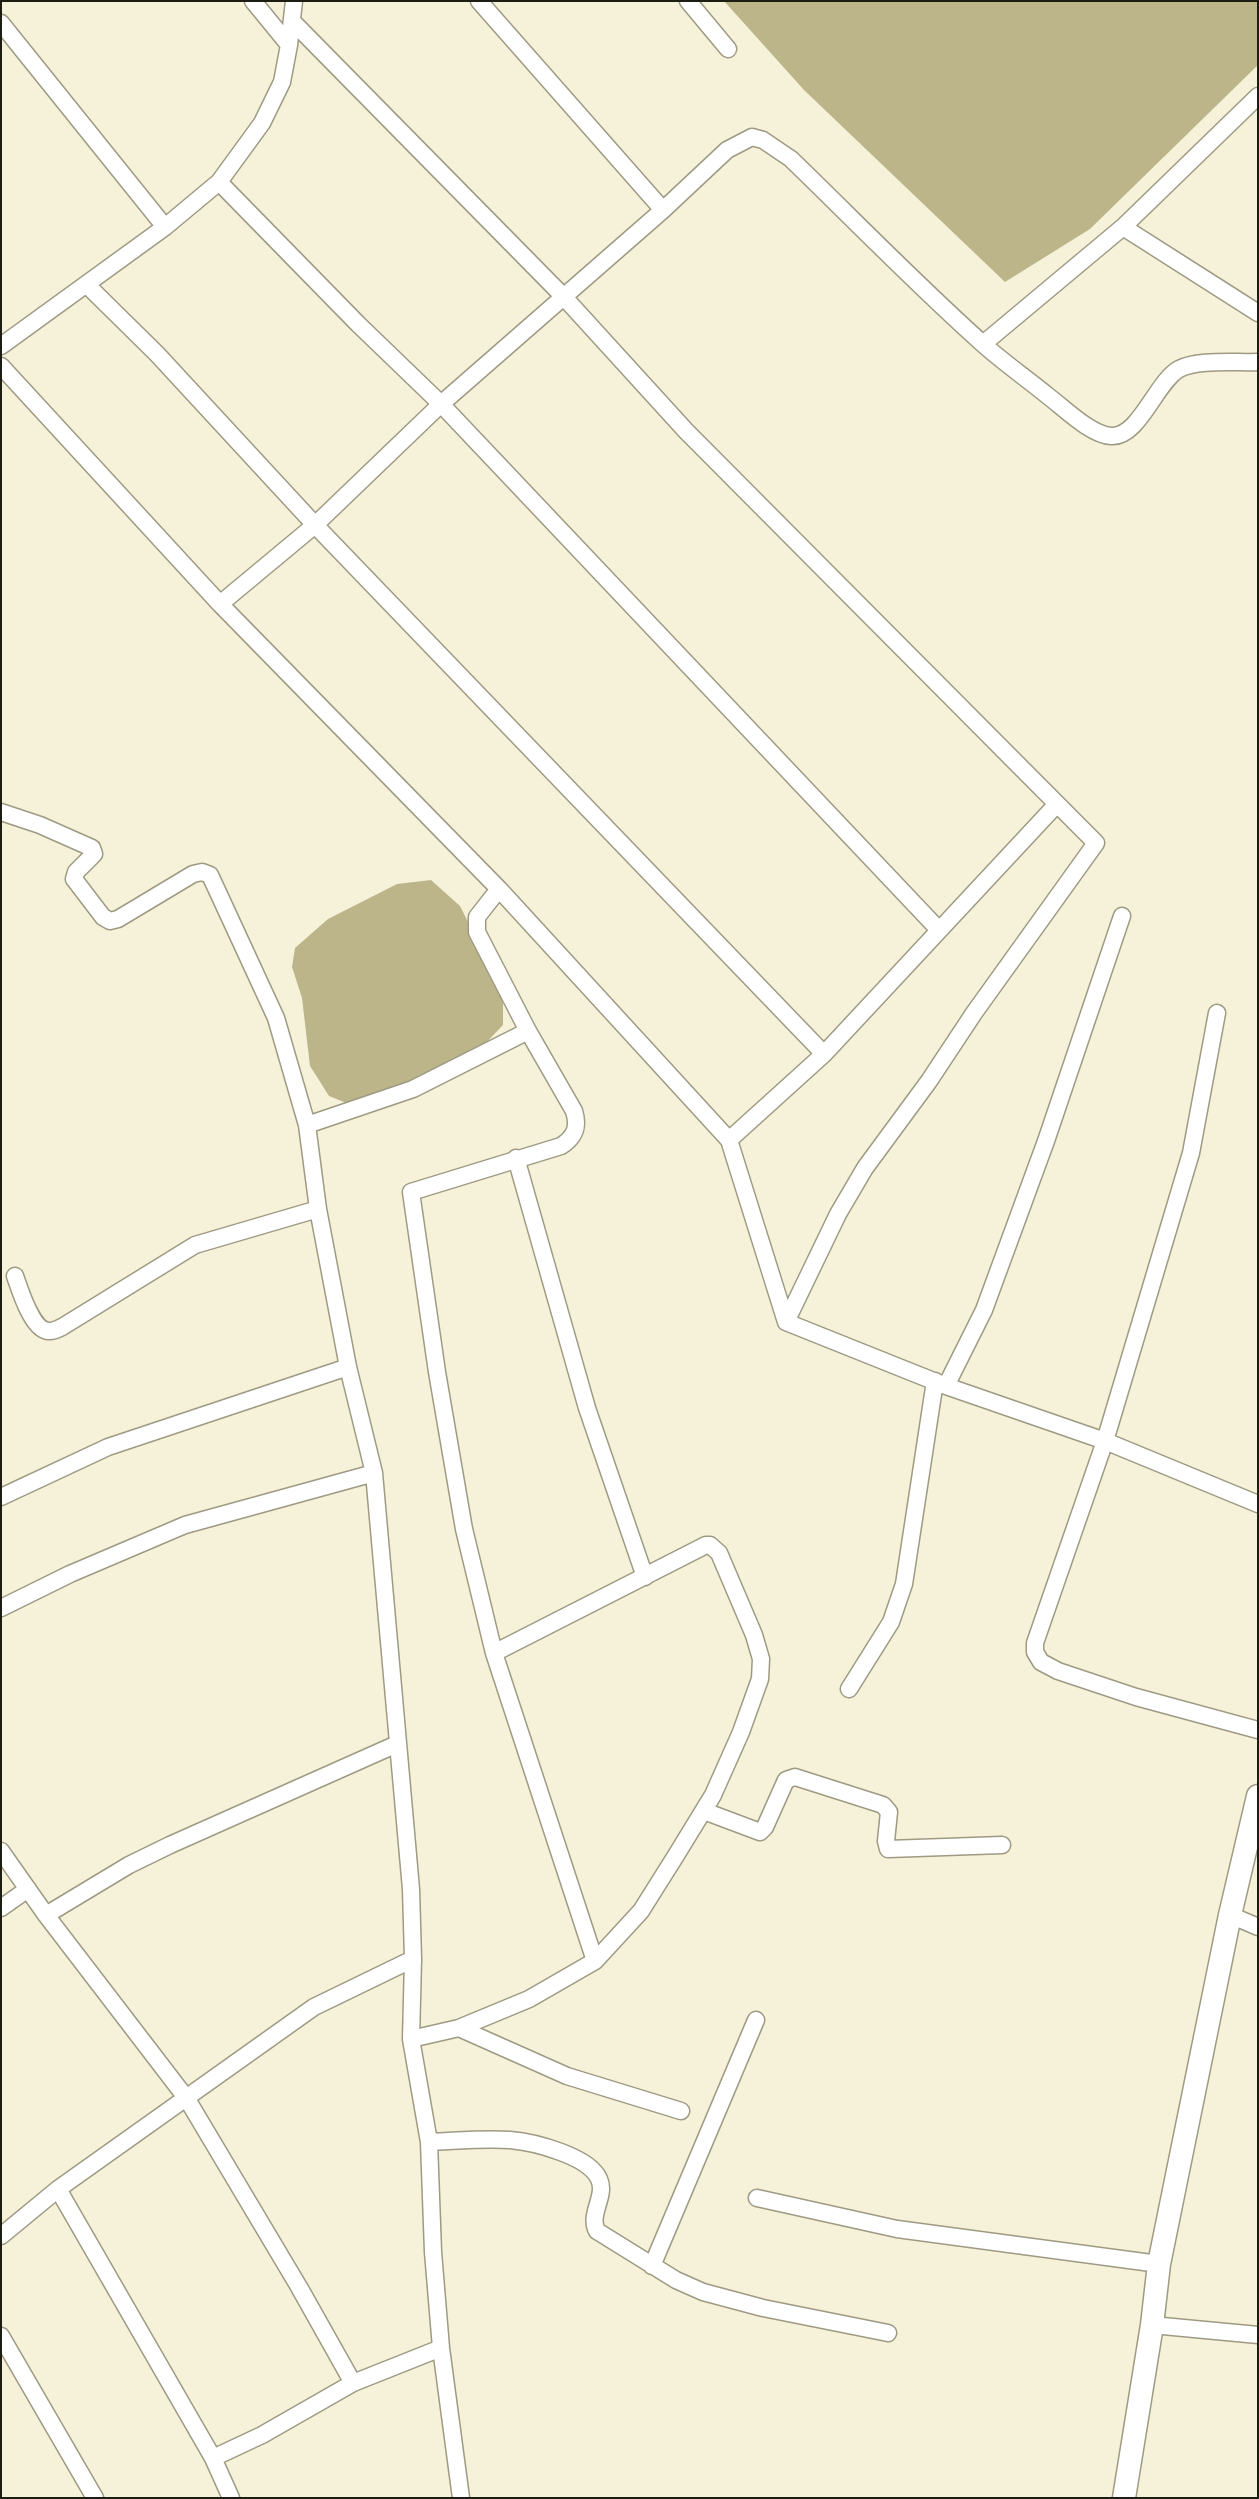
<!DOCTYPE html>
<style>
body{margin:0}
#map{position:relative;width:1259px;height:2499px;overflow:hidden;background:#f6f2d9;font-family:"Varela Round",sans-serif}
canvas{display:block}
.frame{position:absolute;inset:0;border:2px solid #1e1d14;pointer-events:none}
</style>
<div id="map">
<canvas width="1259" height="2499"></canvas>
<div class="frame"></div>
</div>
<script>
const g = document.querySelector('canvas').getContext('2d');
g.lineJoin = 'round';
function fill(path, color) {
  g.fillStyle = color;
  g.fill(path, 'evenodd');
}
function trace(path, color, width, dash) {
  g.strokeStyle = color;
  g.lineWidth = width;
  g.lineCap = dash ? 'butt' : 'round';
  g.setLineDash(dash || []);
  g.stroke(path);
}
const water = new Path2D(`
 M724 1H1258V65L1090 229 1005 282 804 90Z
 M431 880 460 906 497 980 503 1003V1025L483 1046 451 1064 386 1091 349 1104 329 1096 310 1066 302 998 292 967 295 948 328 919 397 884Z`);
const minor = new Path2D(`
 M253 1 289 45
 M479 1 663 210
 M688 1 728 49
 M292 21 563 296 686 431 1096 843 974 1013 929 1081 865 1168 838 1214 786 1322
 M1 23 165 227
 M219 182 358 324 441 404 939 930
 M1123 227 1258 313
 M87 285 157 354 315 525 824 1054
 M983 344 1123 227 1258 96
 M1 346 165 227 219 182 262 123 282 82 289 45 294 1
 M1 366 220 604 499 889 729 1140 786 1322 946 1386 1105 1441 1258 1504
 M220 604 315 525 441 404 663 210 727 150 752 137 763 140 791 159C855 221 917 285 983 344 1003 362 1026 378 1048 396 1064 408 1091 435 1111 436 1139 438 1156 382 1179 369 1197 359 1236 363 1258 362
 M1 812 40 825 92 848 94 854 76 872 74 879 103 917 110 921 118 919 193 874 202 872 210 875 276 1018 307 1125 318 1209 348 1367 374 1473 411 1889 413 1959 411 2039 429 2142 433 2252 441 2348 461 2498
 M499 889 477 917V932L528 1031 574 1111C579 1127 575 1137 561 1146L411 1192 437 1372 464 1529 494 1653 595 1961
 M1217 1013 1191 1153 1105 1441 1035 1643V1652L1041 1662 1058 1671 1136 1697 1258 1730
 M307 1125 413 1089 528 1031
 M729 1140 824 1054 1057 804
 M516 1158 587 1408 645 1577
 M15 1276C20 1290 33 1333 50 1331 54 1331 58 1329 62 1327L195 1245 318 1209
 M946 1386 984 1310 1046 1141 1122 916
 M1 1497 108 1447 348 1367
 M1 1608 70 1574 185 1525 374 1473
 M849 1689 891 1622 904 1584 935 1381
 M704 1811 760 1832 765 1827 786 1780 795 1777 883 1805 889 1812 886 1841 888 1849 1002 1845
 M1 1851 46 1915 187 2099 299 2287 353 2383
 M1 1908 28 1889
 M46 1915 129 1865 170 1845 397 1744
 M1230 1915 1258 1927
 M459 2028 567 2076 681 2111
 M411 2039 459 2028 529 1999 595 1961 641 1911 675 1857 713 1795 741 1732 760 1679 761 1659 754 1635 719 1553 710 1545H706L494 1653
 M429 2142C456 2141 484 2138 510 2140 534 2142 589 2156 599 2179 607 2196 588 2214 597 2231L676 2280 703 2292 763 2308 888 2333
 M58 2189 213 2458 231 2498
 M757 2198 897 2229 1159 2264
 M1 2236 58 2189 314 2007 413 1959
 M652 2266 756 2020
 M1152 2325 1258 2335
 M1 2336 95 2498
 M213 2458 262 2435 353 2383 441 2348`);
const secondary = new Path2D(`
 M1124 2498 1152 2325 1159 2264 1230 1915 1258 1796`);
fill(water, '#bcb58a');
trace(minor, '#9e9a83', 19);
trace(secondary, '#9e9a83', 25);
trace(minor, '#fff', 16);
trace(secondary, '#fff', 22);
</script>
